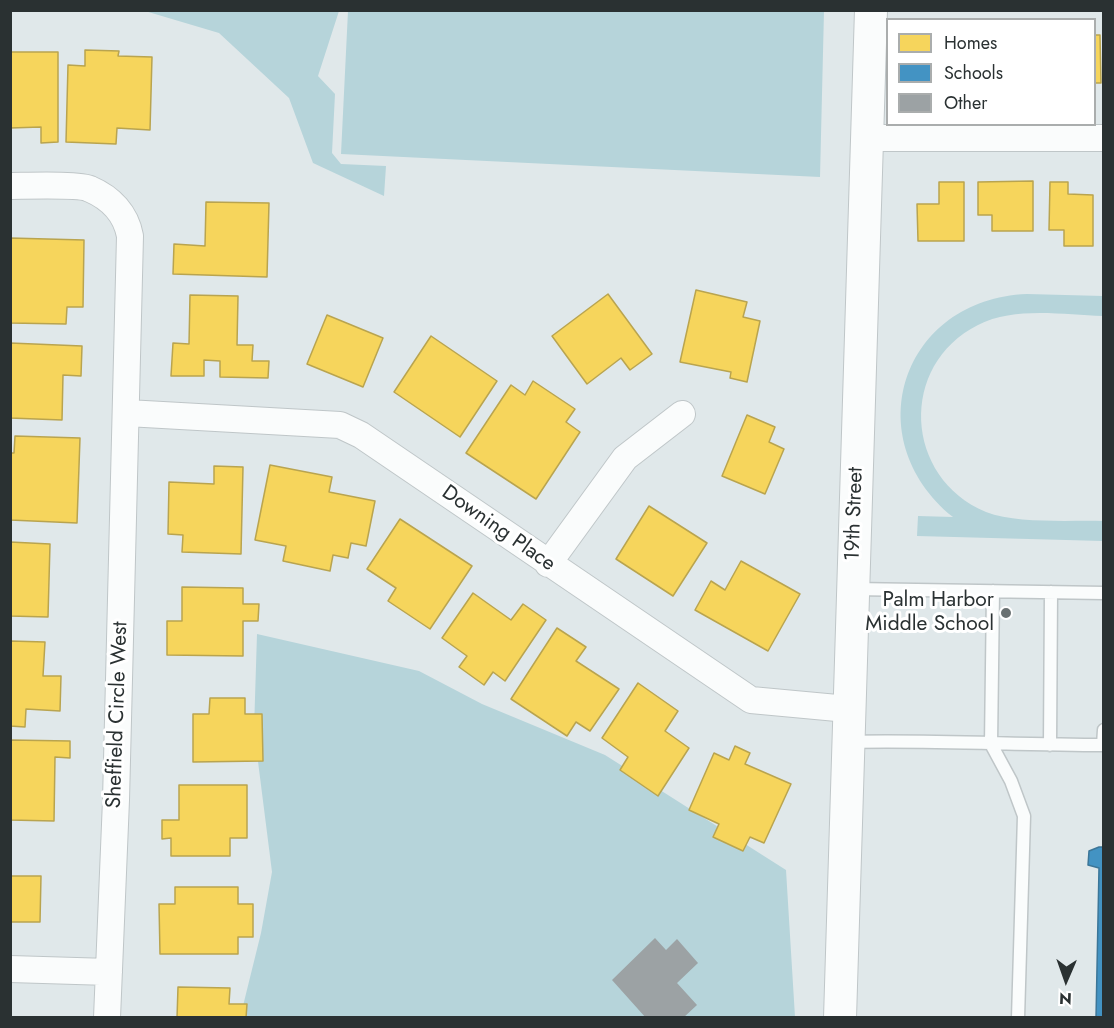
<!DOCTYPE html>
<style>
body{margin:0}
#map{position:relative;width:1114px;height:1028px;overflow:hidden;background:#e0e8ea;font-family:Jost,sans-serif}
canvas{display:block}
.frame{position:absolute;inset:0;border:12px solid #2a3132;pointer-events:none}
.legend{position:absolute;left:886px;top:18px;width:210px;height:108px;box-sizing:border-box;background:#fff;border:2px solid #aaadad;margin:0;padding:8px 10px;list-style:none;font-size:18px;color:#2a3132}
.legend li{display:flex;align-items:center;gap:12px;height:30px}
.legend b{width:30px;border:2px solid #aaadad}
.north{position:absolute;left:1036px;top:950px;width:60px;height:60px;-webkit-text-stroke:4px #fff;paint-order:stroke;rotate:182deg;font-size:16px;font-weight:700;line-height:24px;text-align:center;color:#2a3132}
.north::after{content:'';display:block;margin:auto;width:21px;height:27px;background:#2a3132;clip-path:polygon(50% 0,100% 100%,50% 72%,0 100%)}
</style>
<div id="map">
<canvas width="1114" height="1028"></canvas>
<div class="frame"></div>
<ul class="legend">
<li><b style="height:16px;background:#f6d55c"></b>Homes</li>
<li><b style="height:16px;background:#4393c3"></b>Schools</li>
<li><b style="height:16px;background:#9ca2a4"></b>Other</li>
</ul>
<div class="north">N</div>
</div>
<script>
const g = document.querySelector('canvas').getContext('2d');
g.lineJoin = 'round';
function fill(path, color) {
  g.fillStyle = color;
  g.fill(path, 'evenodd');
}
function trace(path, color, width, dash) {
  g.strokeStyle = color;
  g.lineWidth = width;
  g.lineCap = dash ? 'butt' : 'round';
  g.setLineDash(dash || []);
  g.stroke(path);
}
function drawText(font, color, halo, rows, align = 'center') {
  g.font = font + ' Jost,sans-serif';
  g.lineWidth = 6;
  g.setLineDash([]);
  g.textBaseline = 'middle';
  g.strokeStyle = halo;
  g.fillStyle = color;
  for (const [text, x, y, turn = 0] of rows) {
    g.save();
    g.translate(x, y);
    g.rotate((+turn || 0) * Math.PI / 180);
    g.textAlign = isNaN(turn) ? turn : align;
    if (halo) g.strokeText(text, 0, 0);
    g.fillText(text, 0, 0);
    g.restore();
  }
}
const green = new Path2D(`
 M145 11H339L318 76 335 94 332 153 341 164 386 166 384 196 313 163 289 98 219 33Z
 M348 11H824L820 177 341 154Z
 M1027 294 1103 296V316C1064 315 1015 306 978 325 898 365 904 478 986 512 1017 524 1069 520 1103 521V541L917 536 918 516 953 517C856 438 902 299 1027 294Z
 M257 634 419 671 482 704 605 755 786 870 795 1017 240 1018 261 933 272 872 254 730Z`);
const homes = new Path2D(`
 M1094 35H1100L1101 83H1094Z
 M85 50 119 51 118 56 152 57 150 130 117 128 116 144 66 142 68 65 85 66Z
 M10 52H58V142L41 143V127L10 128Z
 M1033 181V231H992V215H978V182Z
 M939 182H964V241H918L917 204H939Z
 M1050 182H1068V194L1093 195V246H1064V230H1049Z
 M206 202 269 203 267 277 173 274 174 244 205 246Z
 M10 238 84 240 83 307H67L66 324 10 323Z
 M696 290 747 302 743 317 760 321 747 382 730 378 731 372 680 362Z
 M608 294 652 354 630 370 621 358 587 384 552 336Z
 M190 295 238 296 237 345H253L252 361H269L268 378 220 377V361L204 360V376H171L173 343 189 344Z
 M327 315 383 338 363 387 307 364Z
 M431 336 497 381 460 437 394 392Z
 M10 343 82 346 81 376 63 375 62 420 10 418Z
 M533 381 575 409 566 422 580 432 536 499 466 453 511 385 525 395Z
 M747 415 775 427 769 442 784 449 765 494 722 476Z
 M15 436 80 438 77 523 10 520V453H14Z
 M270 465 332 477 329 492 375 501 366 546 351 543 348 558 333 555 330 571 283 561 286 546 255 540Z
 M214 466 243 467 241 554 182 552 183 535 168 534 169 482 214 484Z
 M649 506 707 543 673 596 616 559Z
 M400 519 472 566 430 629 388 601 396 588 367 569Z
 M10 542 50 544 48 617 10 616Z
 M741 561 800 594 768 651 695 610 711 581 725 590Z
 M182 587 243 588V604H259L258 621H243V656L167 655V621H182Z
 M473 593 511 620 523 604 546 620 505 681 493 672 484 685 459 667 467 656 442 638Z
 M557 628 586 647 576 661 619 689 590 731 576 722 567 736 511 699Z
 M10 641 45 642 43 676H61L60 711 26 709 25 727 10 726Z
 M638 683 678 711 665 731 689 748 658 796 620 770 628 757 602 738Z
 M210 698H245V714H262L263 761 193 762V714H209Z
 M10 740 70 741V758L55 757 54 821 10 820Z
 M735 746 750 753 745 764 791 784 764 843 750 837 743 851 713 837 719 824 689 810 714 753 729 760Z
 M179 785H247V838H230V856H171V838L162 839V820H179Z
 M10 876H41L40 922H10Z
 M175 887H238V904H253V937H238V954H160L159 904H175Z
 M178 987 230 988 229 1004H247L246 1018H177Z`);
const schools = new Path2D(`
 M1099 847H1104V1018H1096L1099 868 1088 865 1089 851Z`);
const building = new Path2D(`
 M655 938 666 950 677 939 698 963 677 983 697 1005 683 1018H646L612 980Z`);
const service = new Path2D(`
 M854 589 1104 593
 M993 591 991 744 1011 781 1024 816 1018 1018
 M849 742C934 740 1019 745 1104 745
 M1050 745 1051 592
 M1103 745 1104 730`);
const minor = new Path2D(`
 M868 138H1104
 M10 186C25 186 80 184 90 189 111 198 126 214 130 236L116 800 107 1018
 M127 413 340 425 361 435 751 700 848 709
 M548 564 625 458 682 414
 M10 969 109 972`);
const tertiary = new Path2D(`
 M840 1018 871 10`);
const markers = [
 [1006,613,6,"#6a7172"]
];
const streetNames = [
 ["19th Street",855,514,-88],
 ["Downing Place",498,529,35],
 ["Sheffield Circle West",118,715,-88]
];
const poiNames = [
 ["Palm Harbor",994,601],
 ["Middle School",994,625]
];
fill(green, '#b6d4da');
fill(homes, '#f6d55c');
trace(homes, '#b9a44f', 1.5);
fill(schools, '#4393c3');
trace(schools, '#3c7698', 1.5);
fill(building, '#9ca2a4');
trace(service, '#bfc6c8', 15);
trace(minor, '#bfc6c8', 28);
trace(tertiary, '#bfc6c8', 34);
trace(service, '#fafcfc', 12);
trace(minor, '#fafcfc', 26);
trace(tertiary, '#fafcfc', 32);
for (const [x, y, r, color] of markers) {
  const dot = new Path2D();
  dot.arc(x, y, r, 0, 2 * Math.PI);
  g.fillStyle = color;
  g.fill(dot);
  trace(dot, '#fff', 2);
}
drawText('21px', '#2a3132', '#fff', streetNames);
drawText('21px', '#2a3132', '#fff', poiNames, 'right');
</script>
